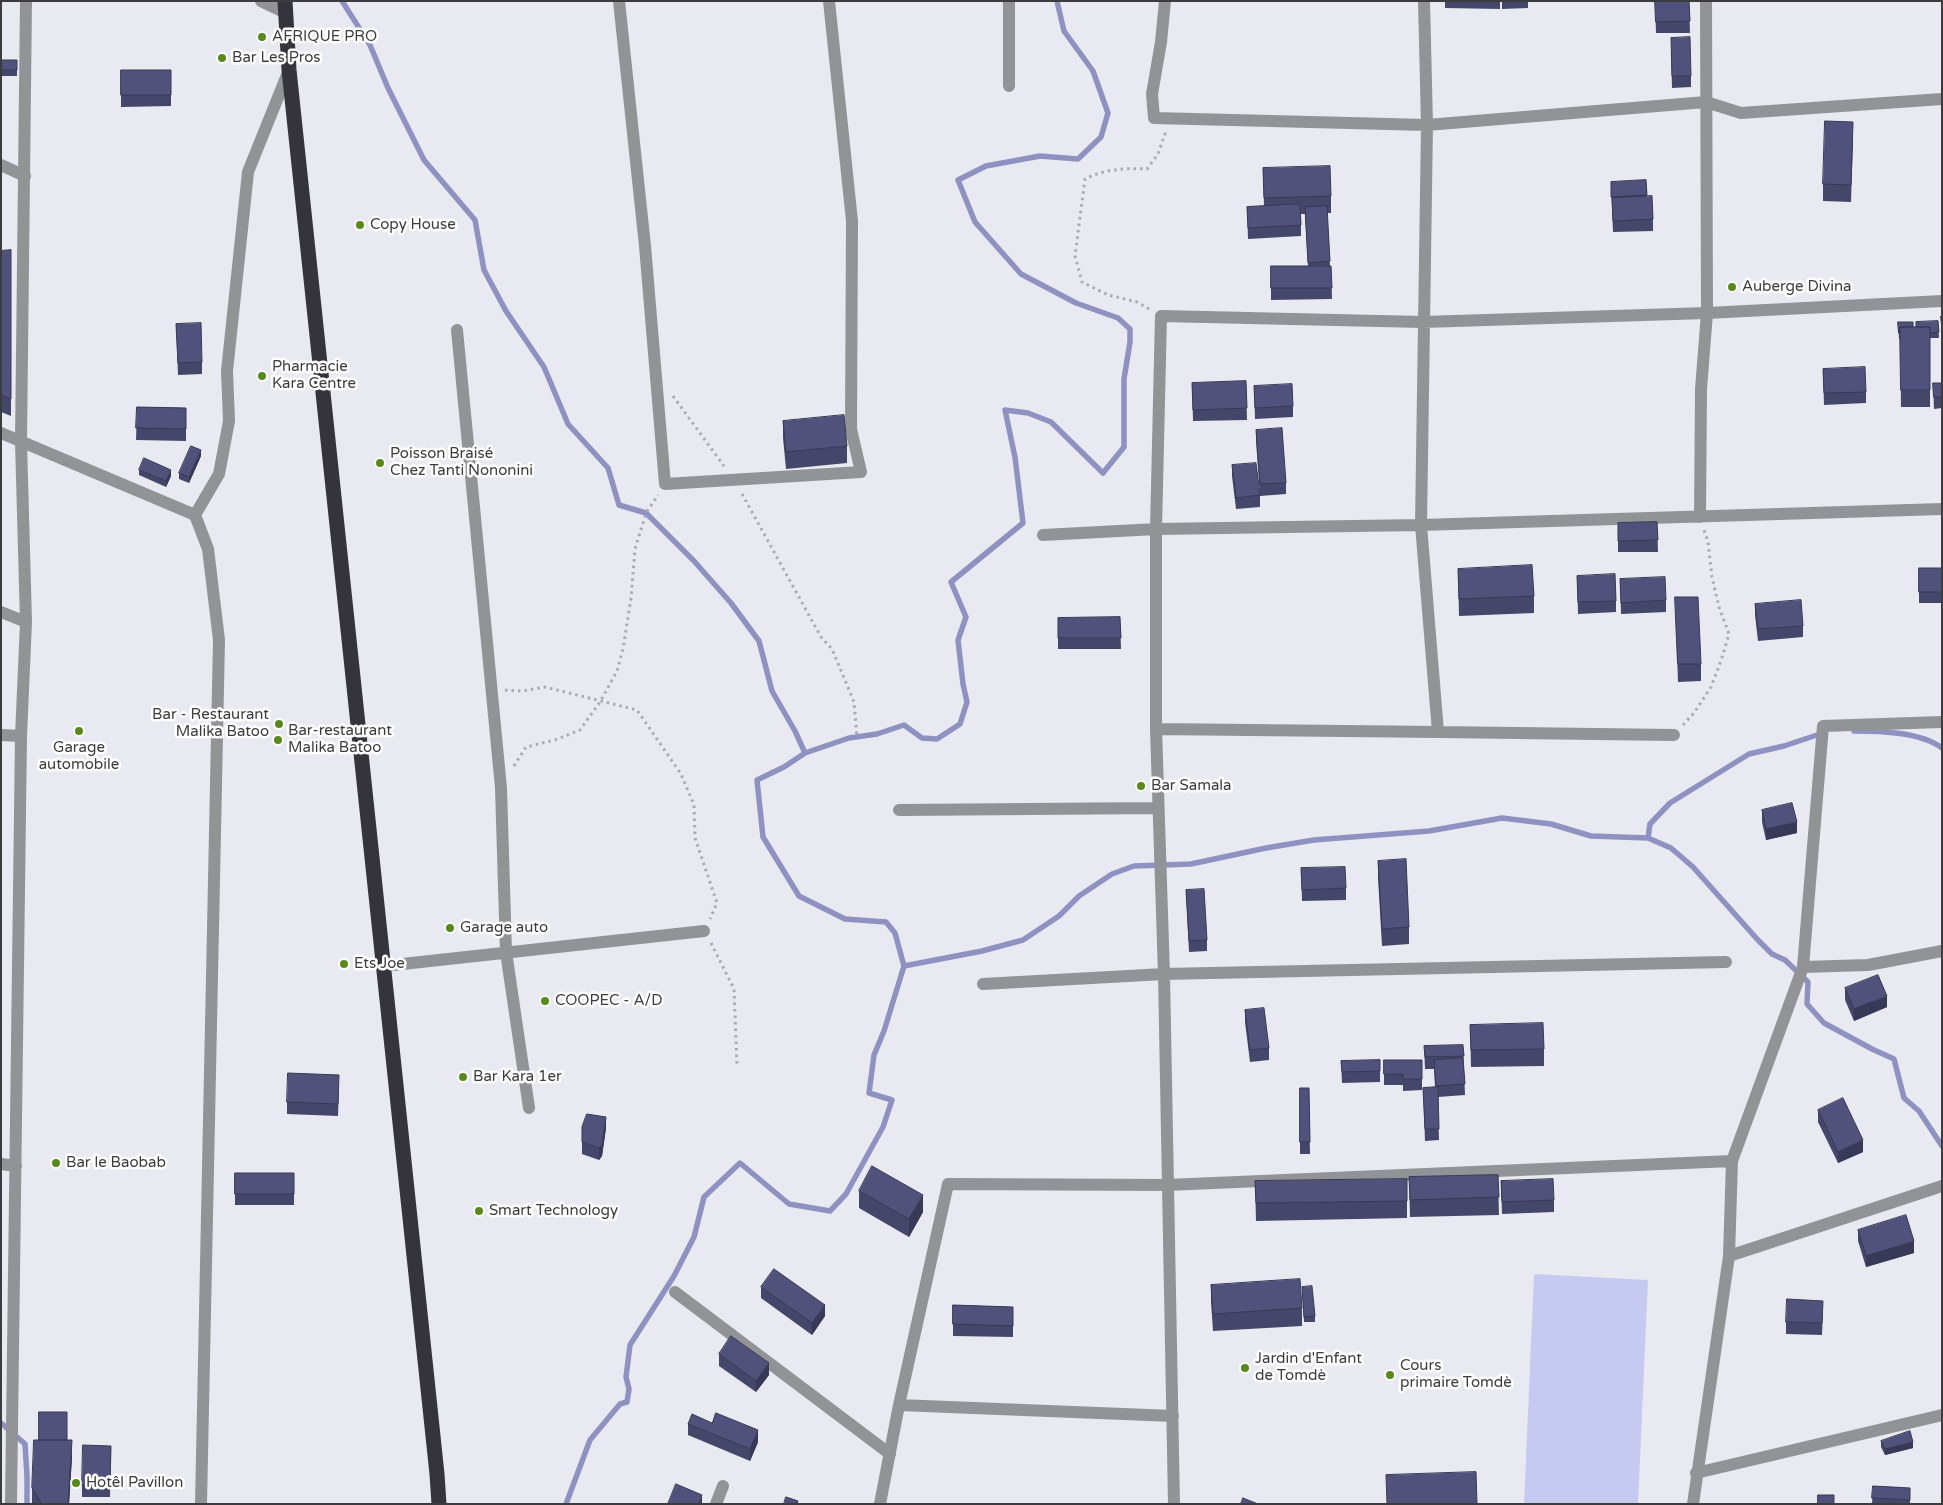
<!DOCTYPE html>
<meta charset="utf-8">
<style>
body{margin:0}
#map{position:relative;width:1943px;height:1505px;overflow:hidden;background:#e9eaf1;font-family:"Varela Round",sans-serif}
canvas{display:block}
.frame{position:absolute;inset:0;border:2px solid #3c3c3f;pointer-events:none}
</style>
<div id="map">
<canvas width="1943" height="1505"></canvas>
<div class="frame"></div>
</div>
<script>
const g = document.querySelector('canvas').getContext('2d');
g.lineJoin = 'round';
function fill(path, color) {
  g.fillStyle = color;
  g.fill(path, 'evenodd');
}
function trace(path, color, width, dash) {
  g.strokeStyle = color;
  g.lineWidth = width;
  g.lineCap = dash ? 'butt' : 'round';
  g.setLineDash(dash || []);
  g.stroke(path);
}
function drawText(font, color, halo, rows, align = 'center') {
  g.font = font + ' "Varela Round",sans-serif';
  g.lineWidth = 5;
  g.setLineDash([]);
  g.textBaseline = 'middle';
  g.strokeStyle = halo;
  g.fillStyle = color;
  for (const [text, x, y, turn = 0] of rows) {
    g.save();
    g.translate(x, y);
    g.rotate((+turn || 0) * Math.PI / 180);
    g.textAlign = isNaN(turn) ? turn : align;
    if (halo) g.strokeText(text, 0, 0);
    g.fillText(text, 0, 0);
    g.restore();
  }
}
const green = new Path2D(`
 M1534 1274 1648 1280 1638 1504H1524Z`);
const stream = new Path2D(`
 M342 1 370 45 388 88 424 160 475 220 484 270 506 311 544 367 568 424 608 468 619 505 646 513 694 561 731 603 759 641 772 691 795 731 805 753
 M1854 731C1880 731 1921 732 1942 748
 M1648 838 1650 824 1670 803 1749 754 1784 746 1823 733
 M904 966 982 951 1023 940 1059 916 1079 896 1112 874 1134 866 1191 864 1266 848 1314 840 1429 831 1502 818 1551 824 1591 836 1648 838 1671 848 1693 867 1757 939 1772 954 1785 960 1808 982 1807 1004 1824 1023 1872 1049 1894 1059 1904 1098 1919 1111 1942 1146
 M1 1423 25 1444 27 1476V1504
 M566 1504 590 1440 620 1404 627 1402 629 1389 626 1377 630 1345 674 1276 694 1237 704 1197 740 1163 789 1204 830 1211 846 1194 883 1127 892 1100 869 1093 874 1055 884 1031 904 966 895 933 886 922 845 919 799 896 763 837 757 780 784 767 805 753 849 738 877 734 904 725 922 738 937 739 960 724 967 702 963 684 958 640 966 617 951 582 1023 523 1015 457 1005 410 1028 413 1051 422 1103 473 1124 447V379L1130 342V329L1118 318 1076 303 1021 274 975 222 958 180 986 166 1040 156 1078 159 1101 137 1108 113 1093 71 1064 31 1057 1`);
const path = new Path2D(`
 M1149 309 1137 302 1108 295 1082 282 1075 256 1085 179C1104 169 1125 168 1147 169L1158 154 1165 134 1164 132
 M673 396 724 466
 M742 494 821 637 832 649 854 702 857 737
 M505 690 522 691 545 687 637 710 681 774 694 805 695 838 717 903 710 919
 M1683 725 1694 713 1711 687 1721 661 1729 634 1719 607 1712 577 1708 542 1704 530
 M514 766 526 747 555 740 580 730 600 702 617 671 623 649 631 598 635 549 646 513 658 495
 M711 943 734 989 737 1066`);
const minor = new Path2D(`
 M261 1 286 13
 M619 1 645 246 665 484 861 472 851 429 852 221 829 1
 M1009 1V86
 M1165 1 1161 42 1152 94 1154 118 1427 125 1706 102 1741 113 1942 99
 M1424 1 1427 125 1421 525 1156 529 1161 316 1423 322 1707 313 1942 301
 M1 165 25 176
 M457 330 501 788 506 952 529 1108
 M1 433 195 515
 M1700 517 1701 389 1707 313 1706 1
 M1043 535 1156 529V729L1164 974 1174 1504
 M1 612 26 622
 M1156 729 1438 732
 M1 735 21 736
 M1674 735 1438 732 1421 525 1942 509
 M899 810 1158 808
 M384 966 704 931
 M1803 967 1868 965 1942 951
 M983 984 1164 974 1726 962
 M1 1164 16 1166
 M1729 1256 1942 1186
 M675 1292 890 1454
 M899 1405 1173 1416
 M1696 1473 1942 1415
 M11 1504 21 736 26 622 21 442 26 1
 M201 1504 219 640 208 549 195 515 219 474 229 421 227 371 248 172 289 70
 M716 1504 723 1486
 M880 1504 899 1405 948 1184 1167 1185 1732 1161
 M1693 1504 1729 1256 1732 1161 1803 967 1823 726 1942 722`);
const highway = new Path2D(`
 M285 1 289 70 437 1474 439 1504`);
const wall = new Path2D(`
 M1445 1H1500V9L1445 8Z
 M1502 1H1528V8L1502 9Z
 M1655 1H1689L1690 33H1656Z
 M1671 49 1691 76V87L1672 88Z
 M1 60H17V76H1Z
 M121 70H171V106L121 107Z
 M1853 139 1851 202 1823 201V184Z
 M1263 168 1331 196V213H1327L1330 266H1331L1332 299 1271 300V266H1308L1305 214H1301V236L1248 239 1247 207 1264 206Z
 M1646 180 1647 197 1653 219V231L1613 232 1611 182Z
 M11 250V416L1 412V251Z
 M1941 316H1942V340L1941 327Z
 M1938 321 1939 338H1930V407H1901L1900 339H1899L1898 322 1916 327Z
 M176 324 202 362V374L178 375Z
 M1823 369 1866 392V403L1824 405Z
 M1246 381 1247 420 1193 421 1192 383Z
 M1933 383H1942V408L1934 409Z
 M1254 386 1293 406V417L1255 419Z
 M137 407 186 408V441L136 440Z
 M783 421 847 446V463L786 469 783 438Z
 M1256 430 1286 483V494L1260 496 1256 441Z
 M201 456 189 483 179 479V473Z
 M1232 465 1260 495V507L1236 509 1232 476Z
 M139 470 171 476 166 487 139 475Z
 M1657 522 1658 552H1618V523Z
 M1919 568H1942V603H1919Z
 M1458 569 1534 596V613L1459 616Z
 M1577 576 1616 601V612L1578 614Z
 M1620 579 1666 600V612L1621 614Z
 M1675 597 1701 664V681L1678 682Z
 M1755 604 1803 626V637L1758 641 1755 615Z
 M1120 617 1121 649H1058V618Z
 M1762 810 1797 833 1766 840 1762 822Z
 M1378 861 1409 927V944L1382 946 1378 878Z
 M1301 868 1346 888V900L1302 901Z
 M1186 890 1207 940V951L1189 952Z
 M1845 988 1887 1007 1854 1021 1845 1000Z
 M1245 1010 1269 1048V1060L1250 1062 1245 1022Z
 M1470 1025 1544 1049V1066L1471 1067Z
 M1463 1045 1465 1095 1438 1097 1439 1140 1425 1141 1423 1088 1435 1087 1434 1069H1425L1424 1046Z
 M1380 1060V1082L1342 1083 1341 1061Z
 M1384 1060H1422V1090L1403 1091V1085H1384Z
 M339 1087 338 1116 287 1114V1102Z
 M1300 1088H1309L1310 1154H1300Z
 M1818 1110 1863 1152 1838 1163 1818 1122Z
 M582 1127 606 1128 602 1156 599 1160 582 1154Z
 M235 1173H294V1205H235Z
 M1498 1175 1499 1215 1410 1217 1409 1177Z
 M1255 1181 1407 1201V1218L1256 1221Z
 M1501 1181 1554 1200V1212L1502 1214Z
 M859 1191 923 1212 909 1237 859 1208Z
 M1858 1230 1914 1253 1866 1267 1858 1241Z
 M1211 1285 1302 1308V1326L1213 1331 1211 1302Z
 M761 1287 825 1316 812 1335 761 1298Z
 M1302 1287 1315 1316V1322H1304Z
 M953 1305 1013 1307V1337L953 1336Z
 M1823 1312 1822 1335 1786 1334V1322Z
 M719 1354 769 1375 756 1392 719 1366Z
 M712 1423 758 1442 750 1461 688 1435V1424Z
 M67 1440 72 1457 69 1504H32V1488Z
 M1881 1441 1913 1448 1885 1455 1881 1447Z
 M111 1446 110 1497H82V1485Z
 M1873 1486 1910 1488V1504H1872Z`);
const shadedWall = new Path2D(`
 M201 450V456L189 483V477Z
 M171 470V476L166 487V481Z
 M1797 822V833L1766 840V829Z
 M1887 996V1007L1854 1021V1009Z
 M606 1117V1128L602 1156 599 1160V1148Z
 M1863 1140V1152L1838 1163V1152Z
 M923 1195V1212L909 1237V1219Z
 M1914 1241V1253L1866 1267V1256Z
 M825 1305V1316L812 1335V1323Z
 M769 1363V1375L756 1392V1381Z
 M758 1430V1442L750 1461V1449Z
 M72 1440V1457L69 1504H68Z
 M1913 1442V1448L1885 1455V1449Z
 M702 1495V1504H699Z`);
const building = new Path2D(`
 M1655 1H1689L1690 21 1656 22Z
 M1690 37 1691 76H1672L1671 38Z
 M1 60H17V70H1Z
 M121 70H171V95H121Z
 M1825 121 1853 122 1851 185 1823 184Z
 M1330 166 1331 196 1264 198 1263 168Z
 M1646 180 1647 195 1611 197V182Z
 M1652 196 1653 219 1613 221 1612 198Z
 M1300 204 1301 225 1248 228 1247 207Z
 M1327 206 1330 261 1308 263 1305 207Z
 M11 250V399L1 395V251Z
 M1271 266H1331L1332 288H1271Z
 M1941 316H1942V329Z
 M1938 321 1939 332 1930 333V327H1916V322Z
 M1898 322H1913V327H1900V333H1899Z
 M201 323 202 362 178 363 176 324Z
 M1900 327H1930V390H1901Z
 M1865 367 1866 392 1824 393 1823 369Z
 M1246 381 1247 408 1193 410 1192 383Z
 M1933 383H1942V397H1934Z
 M1292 384 1293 406 1255 408 1254 386Z
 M137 407 186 408V429L136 428Z
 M844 415 847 446 786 452 783 421Z
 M1282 428 1286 483 1260 484 1256 430Z
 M191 446 201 450 189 477 179 473Z
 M144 458 171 470 166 481 139 470Z
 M1256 463 1260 495 1236 498 1232 465Z
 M1657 522 1658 540 1618 541V523Z
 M1532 565 1534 596 1459 599 1458 569Z
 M1919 568H1942V592H1919Z
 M1615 574 1616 601 1578 602 1577 576Z
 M1665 577 1666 600 1621 603 1620 579Z
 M1675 597H1698L1701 664H1678Z
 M1801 600 1803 626 1758 629 1755 604Z
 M1120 617 1121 638H1058V618Z
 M1792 803 1797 822 1766 829 1762 810Z
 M1406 859 1409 927 1382 929 1378 861Z
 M1345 867 1346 888 1302 890 1301 868Z
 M1204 889 1207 940 1189 941 1186 890Z
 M1878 975 1887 996 1854 1009 1845 988Z
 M1264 1008 1269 1048 1250 1050 1245 1010Z
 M1543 1023 1544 1049 1471 1050 1470 1025Z
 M1463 1045 1464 1056 1425 1057 1424 1046Z
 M1463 1058 1465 1084 1436 1086 1434 1060Z
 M1380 1060V1071L1342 1072 1341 1061Z
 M1384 1060H1422V1079H1403V1074H1384Z
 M288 1073 339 1075 338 1104 287 1102Z
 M1438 1087 1439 1129H1425L1423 1088Z
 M1300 1088H1309L1310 1142H1300Z
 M1843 1098 1863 1140 1838 1152 1818 1110Z
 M587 1114 606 1117 602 1145 599 1148 582 1142V1127Z
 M872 1166 923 1195 909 1219 859 1191Z
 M235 1173H294V1194H235Z
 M1498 1175 1499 1197 1410 1200 1409 1177Z
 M1407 1179V1201L1256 1203 1255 1181Z
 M1553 1179 1554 1200 1502 1202 1501 1181Z
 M1906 1215 1914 1241 1866 1256 1858 1230Z
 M774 1269 825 1305 812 1323 761 1287Z
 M1300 1279 1302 1308 1213 1314 1211 1285Z
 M1312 1286 1315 1316 1304 1317 1302 1287Z
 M1787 1299 1823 1301 1822 1323 1786 1322Z
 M953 1305 1013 1307V1326L953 1324Z
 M731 1336 769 1363 756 1381 719 1354Z
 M39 1412H67V1440H39Z
 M716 1413 758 1430 750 1449 688 1424 692 1414 712 1423Z
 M1910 1431 1913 1442 1885 1449 1881 1441Z
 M34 1440H72L68 1504H42L32 1488Z
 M83 1445 111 1446 110 1486 82 1485Z
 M1476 1472 1477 1504H1387L1386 1475Z
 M676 1484 702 1495 699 1504H668Z
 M1873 1486 1910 1488V1500L1872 1498Z
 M1818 1495H1834V1504H1818Z
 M786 1497 798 1501 797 1504H784Z
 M1243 1498 1258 1504H1241Z`);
const markers = [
 [262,37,5,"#58891d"],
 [222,58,5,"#58891d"],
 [360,225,5,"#58891d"],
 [1732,287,5,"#58891d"],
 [262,376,5,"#58891d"],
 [380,463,5,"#58891d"],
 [279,724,5,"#58891d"],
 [79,731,5,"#58891d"],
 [278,740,5,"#58891d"],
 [1141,786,5,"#58891d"],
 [450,928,5,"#58891d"],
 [344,964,5,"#58891d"],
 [545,1001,5,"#58891d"],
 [463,1077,5,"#58891d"],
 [56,1163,5,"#58891d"],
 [479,1211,5,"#58891d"],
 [1245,1368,5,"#58891d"],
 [1390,1375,5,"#58891d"],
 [76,1483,5,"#58891d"]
];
const poiNames = [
 ["AFRIQUE PRO",272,37],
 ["Bar Les Pros",232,58],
 ["Copy House",370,225],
 ["Auberge Divina",1742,287],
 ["Pharmacie",272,367],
 ["Kara Centre",272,384],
 ["Poisson Braisé",390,454],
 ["Chez Tanti Nononini",390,471],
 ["Bar - Restaurant",269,715,"right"],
 ["Malika Batoo",269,732,"right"],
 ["Bar-restaurant",288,731],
 ["Malika Batoo",288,748],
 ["Garage",79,748,"center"],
 ["automobile",79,765,"center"],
 ["Bar Samala",1151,786],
 ["Garage auto",460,928],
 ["Ets Joe",354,964],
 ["COOPEC - A/D",555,1001],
 ["Bar Kara 1er",473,1077],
 ["Bar le Baobab",66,1163],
 ["Smart Technology",489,1211],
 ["Jardin d'Enfant",1255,1359],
 ["de Tomdè",1255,1376],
 ["Cours",1400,1366],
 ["primaire Tomdè",1400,1383],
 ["Hotêl Pavillon",86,1483]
];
fill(green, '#c6caf1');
trace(stream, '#8f92c0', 5.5);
trace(path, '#aaabb0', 3, [2.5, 4]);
trace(minor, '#929396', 12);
trace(highway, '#34343a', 15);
fill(wall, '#45476a');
fill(shadedWall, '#383956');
fill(building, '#50527b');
trace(building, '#383956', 1);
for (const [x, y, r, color] of markers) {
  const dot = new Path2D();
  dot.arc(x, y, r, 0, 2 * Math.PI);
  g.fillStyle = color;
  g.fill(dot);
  trace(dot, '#fff', 2);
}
drawText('15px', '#3c3c3f', '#fff', poiNames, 'left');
</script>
